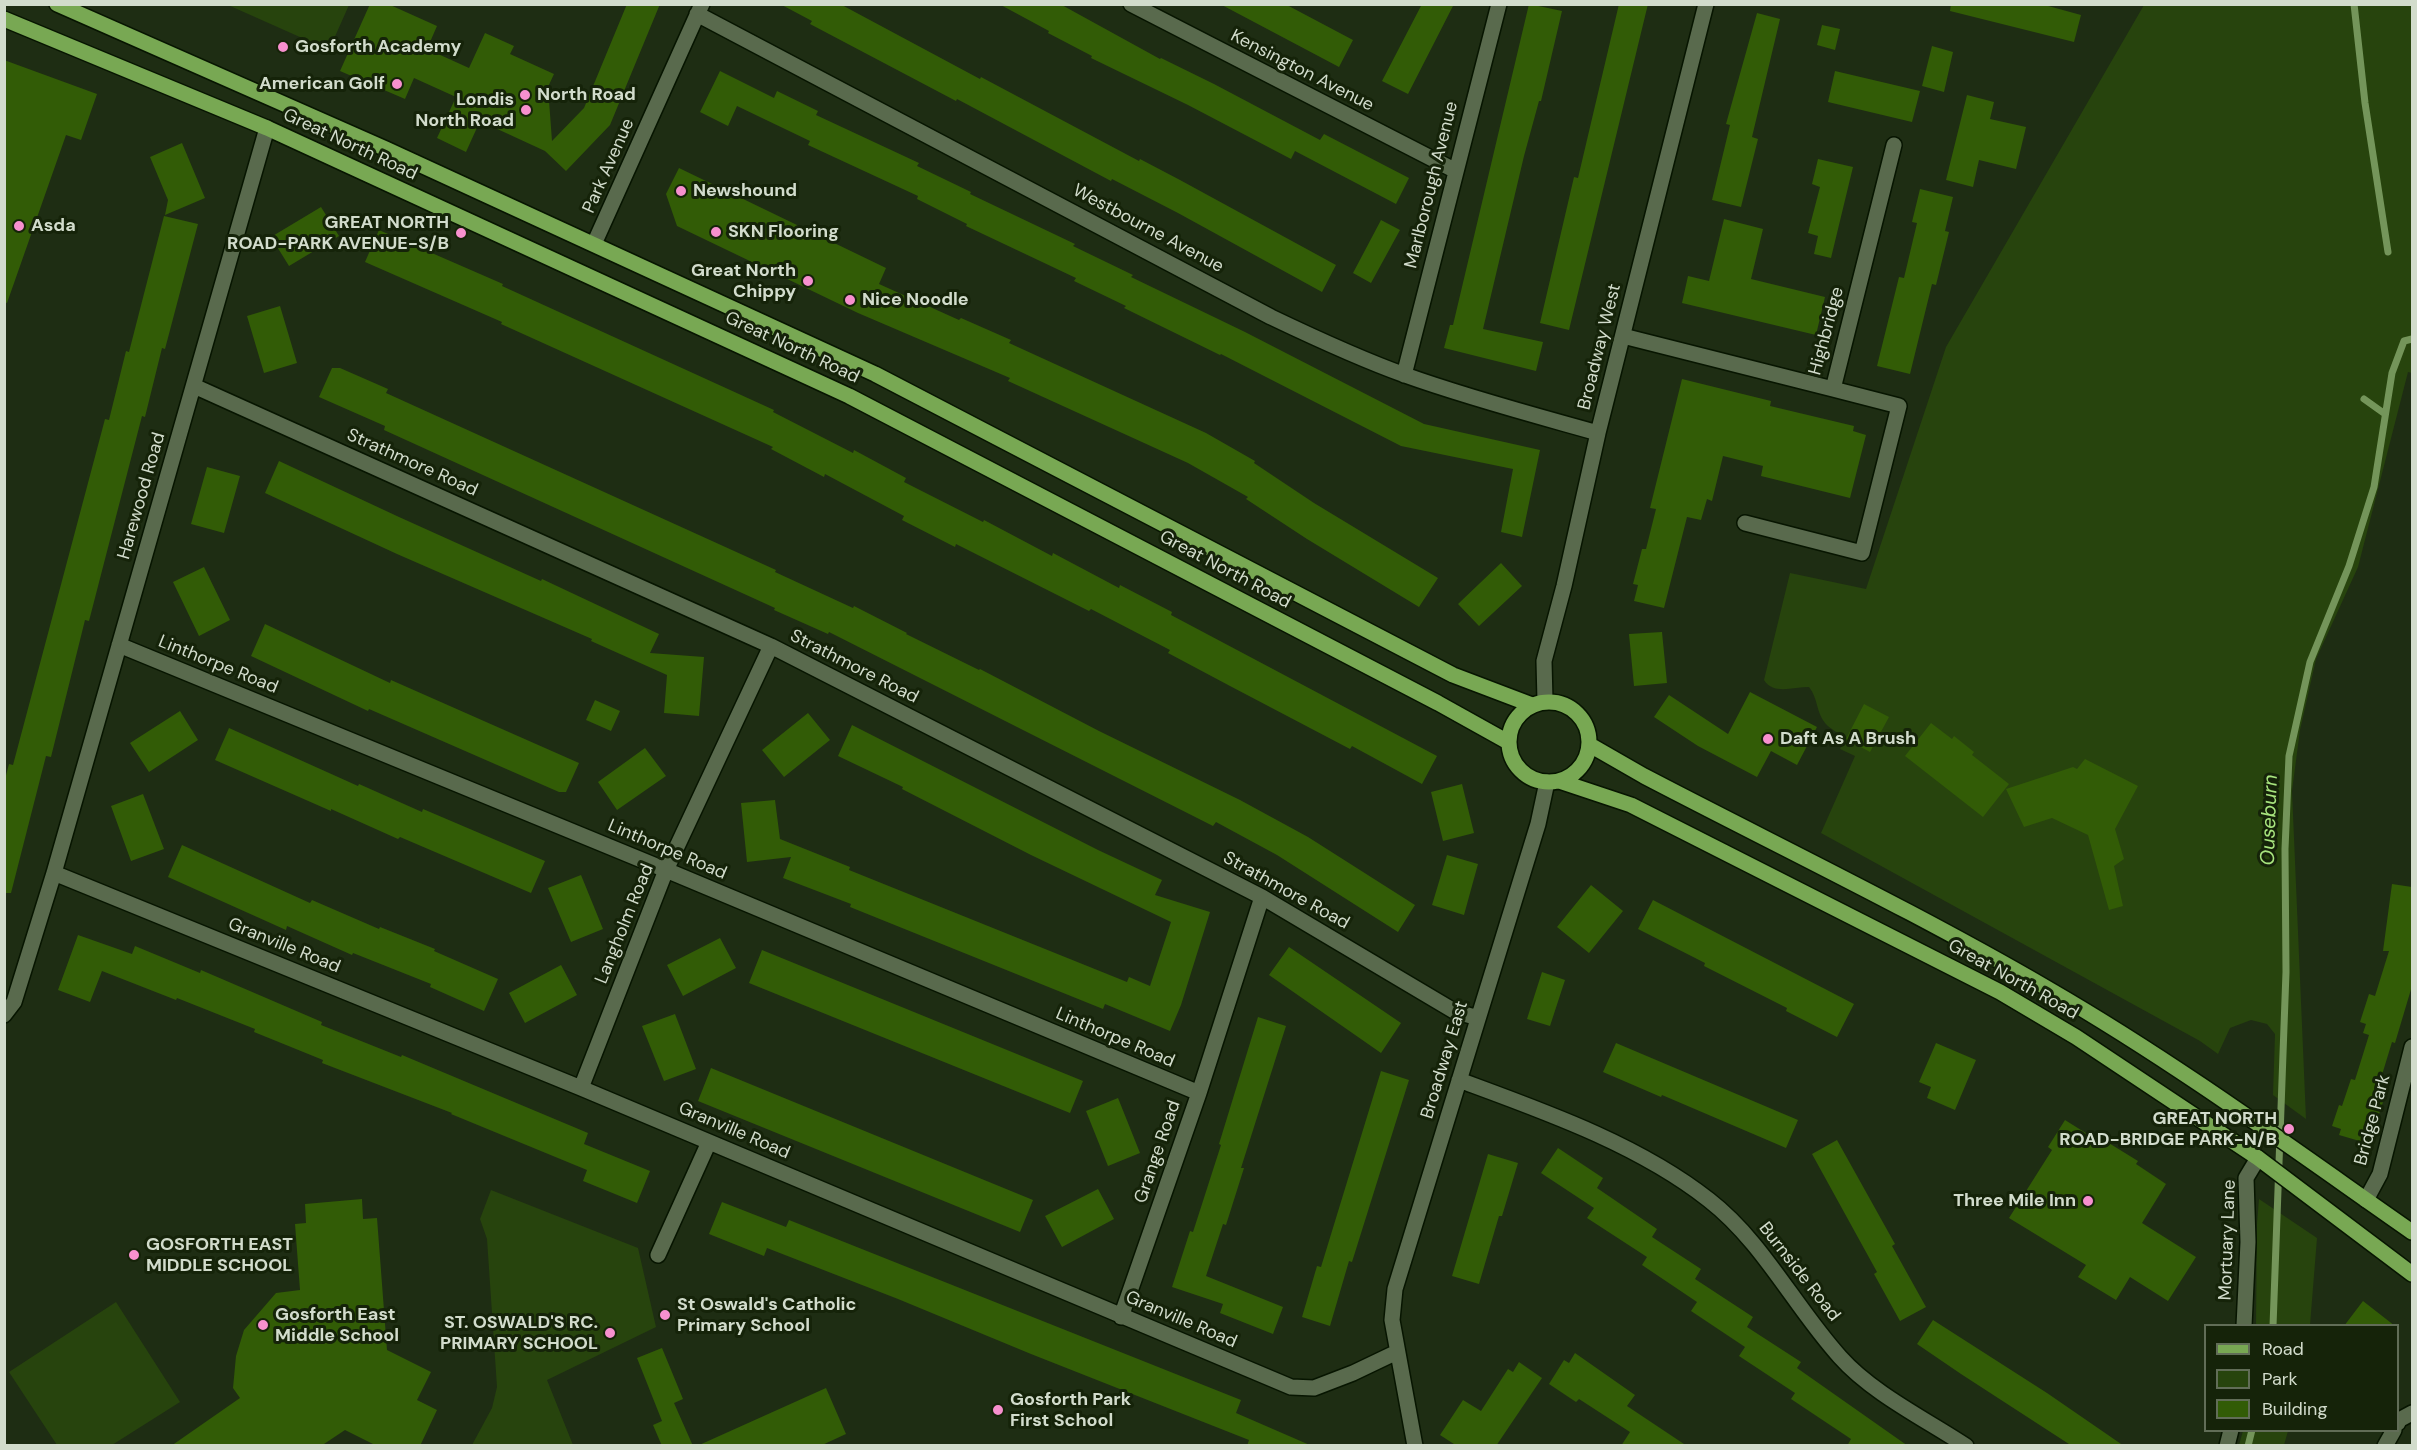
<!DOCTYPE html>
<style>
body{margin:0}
#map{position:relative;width:2417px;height:1450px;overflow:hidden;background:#1e2d13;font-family:"DM Sans",sans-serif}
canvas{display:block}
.frame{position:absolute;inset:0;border:6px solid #d2dccc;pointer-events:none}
.legend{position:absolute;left:2204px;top:1324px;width:195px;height:108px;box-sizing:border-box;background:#152309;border:2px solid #616d57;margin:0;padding:8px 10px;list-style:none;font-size:18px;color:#d2dccc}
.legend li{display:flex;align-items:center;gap:12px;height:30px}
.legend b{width:30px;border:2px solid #616d57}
</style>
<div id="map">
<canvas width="2417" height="1450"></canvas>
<div class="frame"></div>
<ul class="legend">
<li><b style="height:8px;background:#78a853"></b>Road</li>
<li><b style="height:16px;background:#27440d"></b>Park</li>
<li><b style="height:16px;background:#325c06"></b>Building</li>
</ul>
</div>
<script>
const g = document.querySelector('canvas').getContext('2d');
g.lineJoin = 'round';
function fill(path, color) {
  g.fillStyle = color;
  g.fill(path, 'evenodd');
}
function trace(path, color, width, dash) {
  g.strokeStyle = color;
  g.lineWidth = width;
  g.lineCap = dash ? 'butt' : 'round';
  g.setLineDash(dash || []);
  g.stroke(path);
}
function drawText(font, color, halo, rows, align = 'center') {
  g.font = font + ' "DM Sans",sans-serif';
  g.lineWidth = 6;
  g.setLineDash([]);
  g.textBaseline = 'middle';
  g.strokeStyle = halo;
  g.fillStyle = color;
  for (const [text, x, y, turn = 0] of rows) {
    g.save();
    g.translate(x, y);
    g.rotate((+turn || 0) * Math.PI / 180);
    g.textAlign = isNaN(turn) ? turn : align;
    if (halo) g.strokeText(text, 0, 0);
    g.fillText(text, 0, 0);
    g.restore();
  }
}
const green = new Path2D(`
 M228 5H349L329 50Z
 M2144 5H2412V373L2408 372 2358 567 2316 659 2300 730 2292 791 2306 1119 2273 1095 2275 1034 2267 1024 2251 1020 2230 1028 2218 1054 2200 1041 1821 833 1855 756 1840 749 1845 738C1839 733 1830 729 1825 723 1816 712 1818 698 1809 687 1793 687 1773 695 1764 680L1790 573 1866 589 1946 347Z
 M491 1190 638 1248 656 1327 547 1380 573 1445H472L492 1408 497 1387 487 1239 480 1219Z
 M2259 1199 2317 1238 2310 1325H2256L2257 1224Z
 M116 1302 180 1402 112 1445H57L9 1372Z
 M2243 1431V1430L2288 1431 2284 1445H2239Z`);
const stream = new Path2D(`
 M2354 4 2365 103 2388 252
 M2364 399 2385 414
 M2273 1326 2286 972 2285 849 2289 756 2310 662 2349 566 2374 487 2392 373 2404 341 2412 339
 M2248 1446 2252 1430`);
const building = new Path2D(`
 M370 4H388L437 26 427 49 469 68 485 33 514 46 510 54 554 74 548 87 552 141 584 108 627 4H660L610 125 566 171 545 151 480 121 466 152 437 138 456 97 414 78 405 99 340 71Z
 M780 4H840L980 79 981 77 1139 161 1140 159 1180 180 1336 265 1322 292 1178 213 1112 179 1111 181 957 99 956 101 810 24 812 21Z
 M999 4H1060L1160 59 1161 58 1214 84 1320 140 1324 134 1409 178 1396 204 1295 151 1291 159 1188 105 1091 58 1092 56 1048 33 1049 31Z
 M1220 4H1285L1353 40 1339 67Z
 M1422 4H1454L1408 94 1382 81Z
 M1529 4 1562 11 1541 101H1539L1524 156 1483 329 1543 342 1536 371 1444 348 1450 325H1453Z
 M1619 4H1648L1569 330 1540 323 1574 177 1578 178Z
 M1951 4H2041L2081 15 2074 42 1950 11Z
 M1757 13 1780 19 1752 137 1758 139 1741 207 1712 200 1730 125 1726 124Z
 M1822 25 1840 29 1835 50 1817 45Z
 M1932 46 1953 52 1944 92 1922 86Z
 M4 60 97 94 81 140 66 135 7 303 4 302Z
 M720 71 774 98 777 91 818 111 816 115 919 163 917 166 971 192 970 194 1075 244 1073 246 1133 275 1131 277 1245 332 1424 424 1540 450 1522 537 1501 532 1513 469 1401 446 1221 354 1220 355 1124 308 1126 306 1074 281 1076 278 966 226 967 224 917 199 918 196 808 145 810 141 737 106 728 126 700 112Z
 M1835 71 1920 91 1912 122 1828 102Z
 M1967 95 1994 102 1990 119 2026 127 2016 169 1979 160 1973 187 1946 180Z
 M182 143 205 198 165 215 168 200 150 157Z
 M1818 159 1853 167 1831 258 1814 254 1818 236 1808 233 1820 187 1812 184Z
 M679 168 886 268 879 284 959 320 961 318 1011 340 1009 343 1206 433 1255 461 1254 463 1314 503 1438 578 1419 607 1307 539 1246 499 1248 497 1188 463 1008 381 1010 378 858 313 677 226 666 194Z
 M1920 189 1953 197 1945 231 1949 232 1936 285 1932 284 1910 374 1877 366 1899 277 1904 278 1917 223 1912 222Z
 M321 207 339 236 289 266 271 237Z
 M164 216 198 224 165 349 162 348 145 417 142 416 89 621 85 620 51 757 46 756 11 893H4V783L9 764 13 765 105 419 109 420 126 351 129 352Z
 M1724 219 1763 229 1751 279 1825 297 1816 335 1682 303 1688 276 1709 281Z
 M1381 220 1400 230 1371 283 1353 273Z
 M379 230 503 284 502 286 774 410 773 412 853 453 854 450 906 478 904 482 983 522 984 520 1052 556 1053 553 1119 588 1120 585 1172 612 1171 615 1437 756 1422 784 1352 746 1350 749 1230 686 1168 653 1170 650 1091 609 1089 611 956 544 955 547 902 520 904 516 825 474 824 477 771 449 773 447 501 324 502 322 365 262Z
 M280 306 297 363 264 373 247 316Z
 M332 368H340L388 389 386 393 776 570 775 572 853 608 854 606 907 633 906 634 979 670 980 669 1099 731 1240 800 1308 837 1415 905 1398 932 1277 855 1216 822 1213 826 829 632 828 634 774 610 775 608 384 430 385 426 319 397Z
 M1682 379 1771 401 1770 406 1854 426 1853 431 1866 435 1850 498 1761 476 1763 466 1723 456 1712 501 1707 499 1701 520 1687 517 1664 608 1634 601 1638 585 1633 584 1642 549H1646L1656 509 1650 508Z
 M279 461 399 517 541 581 542 579 659 634 650 653 704 657 699 716 664 713 667 675 591 641 592 639 397 554 265 493Z
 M207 467 240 476 224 533 191 524Z
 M1501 563 1522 586 1479 626 1458 604Z
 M204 567 230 620 199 636 173 582Z
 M265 624 390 683 391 680 579 763 566 792H559L369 709 368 711 251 656Z
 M1662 632 1667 683 1634 686 1629 634Z
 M1750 692 1817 727 1797 765 1771 751 1757 777 1698 746 1654 717 1669 695 1728 734Z
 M595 700 620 711 611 731 586 720Z
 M1864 704 1889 717 1870 752 1846 739Z
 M180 711 198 740 149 772 130 743Z
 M808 713 830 740 784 777 762 750Z
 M1931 723 1952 739 1954 736 1974 752 1972 755 2009 784 1983 817 1905 756Z
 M852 725 1098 850 1162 880 1155 895 1210 912 1181 1005 1170 1031 1105 1004 1103 1009 850 907 851 904 783 878 791 857 747 862 741 803 775 800 780 839 850 867 849 870 1127 982 1129 977 1150 986 1171 922 1031 855 902 789 903 787 838 756Z
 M229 728 358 786 359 784 422 812 423 809 545 861 531 893 400 837 398 839 331 809V811L215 760Z
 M645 748 666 776 617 810 598 782Z
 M2085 759 2138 786 2115 829 2124 859 2114 866 2123 906 2109 910 2088 835 2052 818 2024 827 2006 789 2073 767 2077 769Z
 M1462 784 1474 833 1443 841 1431 792Z
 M143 794 164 849 131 861 111 806Z
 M182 845 310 903 312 900 379 929 380 927 435 949 434 951 498 979 484 1011 430 987 431 984 353 953 352 955 287 926 286 930 168 877Z
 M1447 855 1478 864 1464 915 1432 905Z
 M581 875 603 929 571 942 548 888Z
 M2392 884 2412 887V986L2395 1043 2392 1042 2378 1088 2387 1090 2371 1138 2365 1136 2363 1142 2339 1135 2341 1129 2332 1126 2339 1105 2342 1106 2351 1079 2355 1080 2369 1035 2363 1033 2366 1024 2360 1022 2369 994 2375 996 2389 951H2383Z
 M1591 885 1623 911 1589 953 1557 927Z
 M1653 900 1854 1004 1837 1037 1786 1011 1787 1008 1704 966 1705 963 1638 929Z
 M78 935 132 954 135 946 200 973 201 970 322 1022 321 1025 401 1057 402 1055 588 1133 584 1144 650 1171 637 1203 583 1181 587 1170 451 1114 452 1113 322 1063 323 1060 254 1032 255 1029 177 998 176 1000 102 971 90 1002 58 990Z
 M720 938 736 968 683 996 667 965Z
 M1289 947 1401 1023 1381 1053 1269 975Z
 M762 950 1083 1081 1070 1113 749 983Z
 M561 965 577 995 525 1023 509 993Z
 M1542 972 1565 980 1550 1026 1527 1019Z
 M675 1014 696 1069 664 1081 642 1026Z
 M1258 1017 1286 1026 1241 1168H1244L1226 1225 1223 1224 1206 1276 1283 1307 1273 1334 1220 1313 1223 1304 1172 1287 1190 1231 1193 1232 1221 1145 1219 1144Z
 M1616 1043 1798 1120 1786 1148 1662 1095 1661 1097 1603 1072Z
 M1936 1043 1976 1060 1955 1110 1927 1098 1931 1087 1919 1082Z
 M711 1068 1033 1200 1020 1232 698 1101Z
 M1381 1071 1409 1080 1352 1262 1349 1261 1330 1326 1302 1317 1317 1266 1321 1267Z
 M1118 1098 1140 1153 1108 1166 1086 1111Z
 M2065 1120 2097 1140 2099 1137 2138 1161 2136 1164 2166 1184 2142 1223 2196 1257 2168 1301 2130 1277 2116 1300 2078 1277 2086 1265 2009 1218 2052 1150 2048 1147Z
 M1837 1140 1895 1244 1892 1246 1926 1307 1900 1321 1874 1274 1877 1272 1812 1154Z
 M1558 1148 1603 1178 1597 1188 1657 1229 1652 1237 1701 1269 1695 1279 1753 1317 1747 1327 1801 1362 1797 1368 1908 1446H1847L1851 1439 1791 1399 1795 1393 1739 1356 1745 1347 1691 1311 1697 1302 1642 1265 1647 1257 1587 1218 1594 1208 1541 1173Z
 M1488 1154 1518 1163 1502 1216H1499L1479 1284 1452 1276Z
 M1098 1189 1114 1219 1062 1247 1045 1216Z
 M362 1199 363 1219 377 1218 387 1350 431 1372 417 1400 437 1410 420 1446H377L345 1430 321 1446H171L240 1398 233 1388 236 1356 244 1330 276 1293 300 1290 295 1224 306 1223 305 1204Z
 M722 1202 786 1227 789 1220 1241 1400 1236 1413 1312 1446H1247L1249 1440 1031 1354 898 1299 767 1248 764 1256 709 1234Z
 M2363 1301 2395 1326H2344Z
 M1933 1320 2047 1393 2124 1446H2072L1961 1374 1917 1344Z
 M662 1348 683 1399 674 1403 693 1446H662L653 1425 662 1421 637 1358Z
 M1575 1353 1635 1395 1627 1406 1687 1446H1621L1630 1432 1579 1399 1576 1402 1549 1384 1564 1360 1569 1363Z
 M1519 1362 1542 1378 1496 1446H1457L1440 1435 1463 1400 1481 1411 1508 1369 1513 1372Z
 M826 1388 846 1434 820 1446H697Z`);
const minor = new Path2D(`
 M1131 4 1456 171
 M697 14 1271 317C1315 338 1360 359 1405 375 1469 398 1534 415 1598 433
 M594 244 702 4
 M1623 336 1833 389 1894 145
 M1404 375 1499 4
 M194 386 771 646 1262 897 1454 1011 1478 1018
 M1745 523 1862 553 1899 406 1833 389
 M119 645 666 870 1199 1093
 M1545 701 1544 661 1564 586 1598 433 1706 4
 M54 873 581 1088 1291 1387 1314 1388 1353 1373 1397 1352
 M4 1015 14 1002 54 873 267 128
 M1459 1080C1543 1111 1638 1144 1709 1200 1763 1242 1794 1306 1840 1357 1872 1393 1925 1419 1966 1446
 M581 1088 666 870 771 646
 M2366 1200 2380 1174 2412 1047
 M658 1255 709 1142
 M1121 1317 1199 1093 1262 897
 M2244 1326 2248 1242 2246 1178 2258 1158
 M2398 1423 2399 1420 2412 1413
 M1415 1446 1392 1320 1395 1289 1538 824 1547 782
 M2227 1446 2231 1430
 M2385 1446 2394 1430`);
const major = new Path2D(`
 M57 4 386 149 875 374 1453 675 1532 705
 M4 19 267 128 849 396 1438 703 1508 742
 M1509 742a40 40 0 1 1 80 0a40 40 0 1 1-80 0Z
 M1590 745 1644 776C1780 847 1918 913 2050 990 2176 1063 2293 1149 2412 1232
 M1559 781 1631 805 2000 992 2076 1037 2258 1158 2412 1274`);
const markers = [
 [283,47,6,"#f790ce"],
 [397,84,6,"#f790ce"],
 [525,95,6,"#f790ce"],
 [526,110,6,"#f790ce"],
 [681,191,6,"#f790ce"],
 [19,226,6,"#f790ce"],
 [716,232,6,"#f790ce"],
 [461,233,6,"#f790ce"],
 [808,281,6,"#f790ce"],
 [850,300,6,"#f790ce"],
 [1768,739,6,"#f790ce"],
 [2289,1129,6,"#f790ce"],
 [2088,1201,6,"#f790ce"],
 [134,1255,6,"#f790ce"],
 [665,1315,6,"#f790ce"],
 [263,1325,6,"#f790ce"],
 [610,1333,6,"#f790ce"],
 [998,1410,6,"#f790ce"]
];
const poiNames = [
 ["Gosforth Academy",295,47],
 ["American Golf",385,84,"right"],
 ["North Road",537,95],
 ["Londis",514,100,"right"],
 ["North Road",514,121,"right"],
 ["Newshound",693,191],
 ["GREAT NORTH",449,223,"right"],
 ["ROAD-PARK AVENUE-S/B",449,244,"right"],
 ["Asda",31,226],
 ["SKN Flooring",728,232],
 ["Great North",796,271,"right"],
 ["Chippy",796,292,"right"],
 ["Nice Noodle",862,300],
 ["Daft As A Brush",1780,739],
 ["GREAT NORTH",2277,1119,"right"],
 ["ROAD-BRIDGE PARK-N/B",2277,1140,"right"],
 ["Three Mile Inn",2076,1201,"right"],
 ["GOSFORTH EAST",146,1245],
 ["MIDDLE SCHOOL",146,1266],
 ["St Oswald's Catholic",677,1305],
 ["Primary School",677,1326],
 ["Gosforth East",275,1315],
 ["Middle School",275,1336],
 ["ST. OSWALD'S RC.",598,1323,"right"],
 ["PRIMARY SCHOOL",598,1344,"right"],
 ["Gosforth Park",1010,1400],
 ["First School",1010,1421]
];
const streetNames = [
 ["Kensington Avenue",1302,71,27],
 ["Great North Road",350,145,25],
 ["Park Avenue",609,166,-66],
 ["Marlborough Avenue",1432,185,-76],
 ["Westbourne Avenue",1148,229,28],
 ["Highbridge",1827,331,-75],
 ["Broadway West",1600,347,-76],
 ["Great North Road",792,348,25],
 ["Strathmore Road",412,463,24],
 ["Harewood Road",142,496,-74],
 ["Great North Road",1225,570,28],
 ["Linthorpe Road",218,665,22],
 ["Strathmore Road",854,667,27],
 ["Linthorpe Road",667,850,23],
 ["Strathmore Road",1286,891,29],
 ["Langholm Road",625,924,-68],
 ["Granville Road",284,946,22],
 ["Great North Road",2013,980,29],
 ["Linthorpe Road",1115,1038,23],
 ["Broadway East",1445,1060,-73],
 ["Bridge Park",2373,1120,-75],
 ["Granville Road",734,1131,23],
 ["Grange Road",1158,1152,-71],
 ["Mortuary Lane",2228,1240,-88],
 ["Burnside Road",1799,1272,52],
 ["Granville Road",1181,1320,23]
];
const waterNames = [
 ["Ouseburn",2270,820,-88]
];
fill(green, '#27440d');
trace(stream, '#74955a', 7);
fill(building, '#325c06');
trace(minor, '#071500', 18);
trace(major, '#071500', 18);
trace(minor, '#596a4d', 15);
trace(major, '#78a853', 15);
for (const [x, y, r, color] of markers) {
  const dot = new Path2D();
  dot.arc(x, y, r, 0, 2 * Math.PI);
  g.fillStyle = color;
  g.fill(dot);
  trace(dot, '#152309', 2);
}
drawText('bold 18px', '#d2dccc', '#152309', poiNames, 'left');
drawText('18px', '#d2dccc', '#152309', streetNames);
drawText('italic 20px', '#a8e57e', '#152309', waterNames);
</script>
